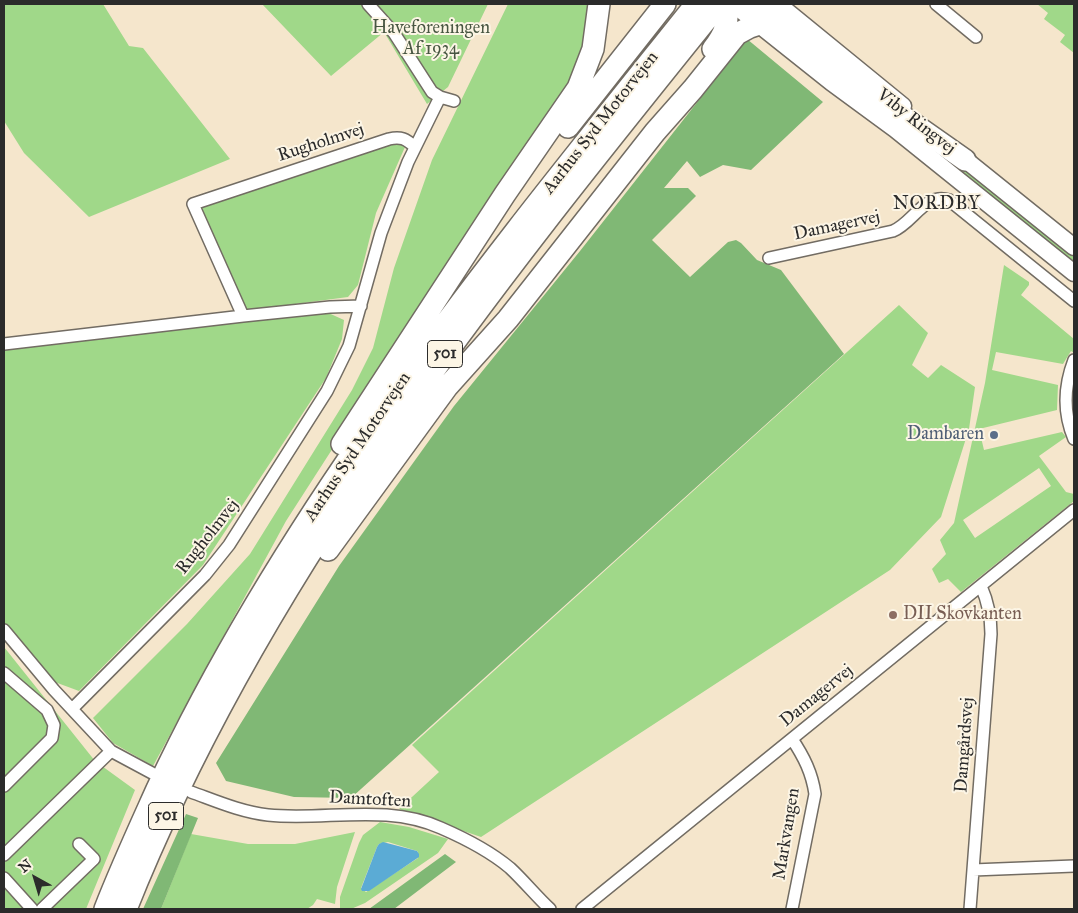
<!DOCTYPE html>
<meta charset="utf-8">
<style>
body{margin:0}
#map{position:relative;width:1078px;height:913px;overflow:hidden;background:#f5e6cc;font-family:"IM FELL Great Primer",serif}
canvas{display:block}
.frame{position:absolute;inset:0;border:5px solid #2b2b2b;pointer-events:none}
.north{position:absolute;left:10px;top:853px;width:50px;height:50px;-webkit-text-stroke:4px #fcf5e5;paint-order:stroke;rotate:321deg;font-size:14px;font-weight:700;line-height:20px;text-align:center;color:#2b2b2b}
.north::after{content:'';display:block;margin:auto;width:18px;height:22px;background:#2b2b2b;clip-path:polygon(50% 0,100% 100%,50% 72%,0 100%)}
</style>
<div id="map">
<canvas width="1078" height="913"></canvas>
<div class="frame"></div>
<div class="north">N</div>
</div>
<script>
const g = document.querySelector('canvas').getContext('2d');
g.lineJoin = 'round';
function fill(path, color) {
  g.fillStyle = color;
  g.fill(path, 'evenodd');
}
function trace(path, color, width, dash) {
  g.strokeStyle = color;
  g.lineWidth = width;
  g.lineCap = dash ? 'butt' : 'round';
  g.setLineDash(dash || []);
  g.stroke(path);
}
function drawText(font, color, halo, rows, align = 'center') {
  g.font = font + ' "IM FELL Great Primer",serif';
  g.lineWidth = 4;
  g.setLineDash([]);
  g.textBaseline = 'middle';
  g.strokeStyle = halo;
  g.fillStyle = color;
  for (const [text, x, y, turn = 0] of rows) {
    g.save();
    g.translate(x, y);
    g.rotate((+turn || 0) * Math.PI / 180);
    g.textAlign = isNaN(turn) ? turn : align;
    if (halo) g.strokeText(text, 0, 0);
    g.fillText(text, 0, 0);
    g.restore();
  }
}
const green = new Path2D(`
 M4 4H103L129 46 143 48 230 159 89 217 24 153 4 121Z
 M262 4H488L448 87 427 104 384 32 331 76Z
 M508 4H589L591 15 574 84 432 294 286 521 153 766 113 743 93 718 187 624 250 554 352 390 373 348 394 268 432 160Z
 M1037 4H1074V53L1060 42 1065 35 1044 19 1048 13Z
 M761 15 972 174 1074 256V265Z
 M394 141 405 147 376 213 358 285 348 297 235 312 189 210Z
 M1004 265 1029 282V285L1021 295 1074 339V353L1071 351 1063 364 996 352 992 370 1058 385 1057 410 979 429 984 450 1062 432 1066 437 1039 456 1066 492 1074 494V501L961 592 948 579 939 583 932 569 946 554 940 540 954 523 985 383ZM1039 468 1051 486 975 538 963 520Z
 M899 305 928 333 912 365 928 378 941 365 975 387 969 429 941 517 890 570 481 837 399 809 439 772 412 745Z
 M324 311 344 320 342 339 326 378 203 565 79 691 52 681 4 624V349Z
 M4 647 95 761 135 790 86 909H4Z
 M380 822 409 827 448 839 438 853 365 903 351 909H340V897L359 843 363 835ZM388 842 417 851 418 852V858L366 892 361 888 377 847 379 844Z
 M355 832 337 887 335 904 317 899 313 905 307 909H161L191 834 248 844H295Z`);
const forest = new Path2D(`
 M747 39 823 102 751 170 723 165 700 177 687 161 664 188H688L696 196 652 240 690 277 728 242 736 240 741 243 757 260 781 270 844 354 351 798 294 797 226 781 216 763 339 566 454 406 580 251Z
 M186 814 198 818 161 909H143Z
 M445 854 456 862 394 909H369Z`);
const water = new Path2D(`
 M383 842 417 851 419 854V857L369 891H362L361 889 377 847 379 844Z`);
const minor = new Path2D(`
 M368 4 394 33 432 92 440 97 454 101
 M936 4 976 37
 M769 258 893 231C913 223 925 192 949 200L1074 301
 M243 316 193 204 389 139C401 136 406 139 415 147
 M4 344 243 316 330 307 361 306
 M1074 360C1064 386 1063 413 1074 439
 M4 630 54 690 111 751 152 773
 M4 673 47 710 54 725 52 738 4 786
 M72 709 205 575 229 545 327 391 349 346 381 233 408 162 440 97
 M792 739C804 757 812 773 815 794L792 909
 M191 792C216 801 241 812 268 815 325 821 386 803 441 828 464 838 491 852 510 868 524 881 536 896 550 909
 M4 855 111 751
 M973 870 1074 866
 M4 878 32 909
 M42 909 94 859 79 844
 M582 909 1074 510
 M970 909 991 634C991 616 988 602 981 586`);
const secondary = new Path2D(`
 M733 4 831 82 895 129 1074 273
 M778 4 903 106
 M957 153 1074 247`);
const motorway = new Path2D(`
 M755 4 871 94 965 160
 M713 49C724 35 730 22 726 4
 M568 127 665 4
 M342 444 505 194 578 88 593 49 599 4
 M328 550 447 387 508 319 655 132 693 89 737 34 750 27 759 24
 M105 909C121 868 139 829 157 789 293 499 498 252 696 4
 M126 909C260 573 490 288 715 9`);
const markers = [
 [994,435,5,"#5c6f8a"],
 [893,615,5,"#8d6e63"]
];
const shields = [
 [445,354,35],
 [166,816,35]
];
const shieldNames = [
 ["501",445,354],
 ["501",166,816]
];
const parkNames = [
 ["Haveforeningen",431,29],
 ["Af 1934",431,50]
];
const streetNames = [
 ["Viby Ringvej",916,122,38],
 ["Aarhus Syd Motorvejen",601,123,-52],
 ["Rugholmvej",321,143,-18],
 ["Damagervej",837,226,-12],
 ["Aarhus Syd Motorvejen",358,447,-56],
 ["Rugholmvej",208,537,-52],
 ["Damagervej",817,696,-39],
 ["Damgårdsvej",965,745,-86],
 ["Damtoften",370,800,3],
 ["Markvangen",787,834,-81]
];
const serviceNames = [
 ["Dambaren",984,435]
];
const educationNames = [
 ["DII Skovkanten",903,615]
];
const neighbourhoodNames = [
 ["NORDBY",937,204]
];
fill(green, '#a0d889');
fill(forest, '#80b875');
fill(water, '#5babd5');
trace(minor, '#726c63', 14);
trace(secondary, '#726c63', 19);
trace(motorway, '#726c63', 24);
trace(minor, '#fff', 11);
trace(secondary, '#fff', 16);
trace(motorway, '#fff', 21);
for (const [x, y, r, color] of markers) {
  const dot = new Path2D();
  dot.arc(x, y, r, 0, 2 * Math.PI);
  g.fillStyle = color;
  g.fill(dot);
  trace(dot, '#fcf5e5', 2);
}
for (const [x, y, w] of shields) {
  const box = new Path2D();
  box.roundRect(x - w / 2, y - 13.5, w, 27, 4);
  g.fillStyle = '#fcf5e5';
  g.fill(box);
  trace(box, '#2b2b2b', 1);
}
drawText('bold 16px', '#2b2b2b', null, shieldNames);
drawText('18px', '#485642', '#fcf5e5', parkNames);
drawText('18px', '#2b2b2b', '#fcf5e5', streetNames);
drawText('18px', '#4e5e75', '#fcf5e5', serviceNames, 'right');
drawText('18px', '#785e54', '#fcf5e5', educationNames, 'left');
g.letterSpacing = '1px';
drawText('19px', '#2b2b2b', '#fcf5e5', neighbourhoodNames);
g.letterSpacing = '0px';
</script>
